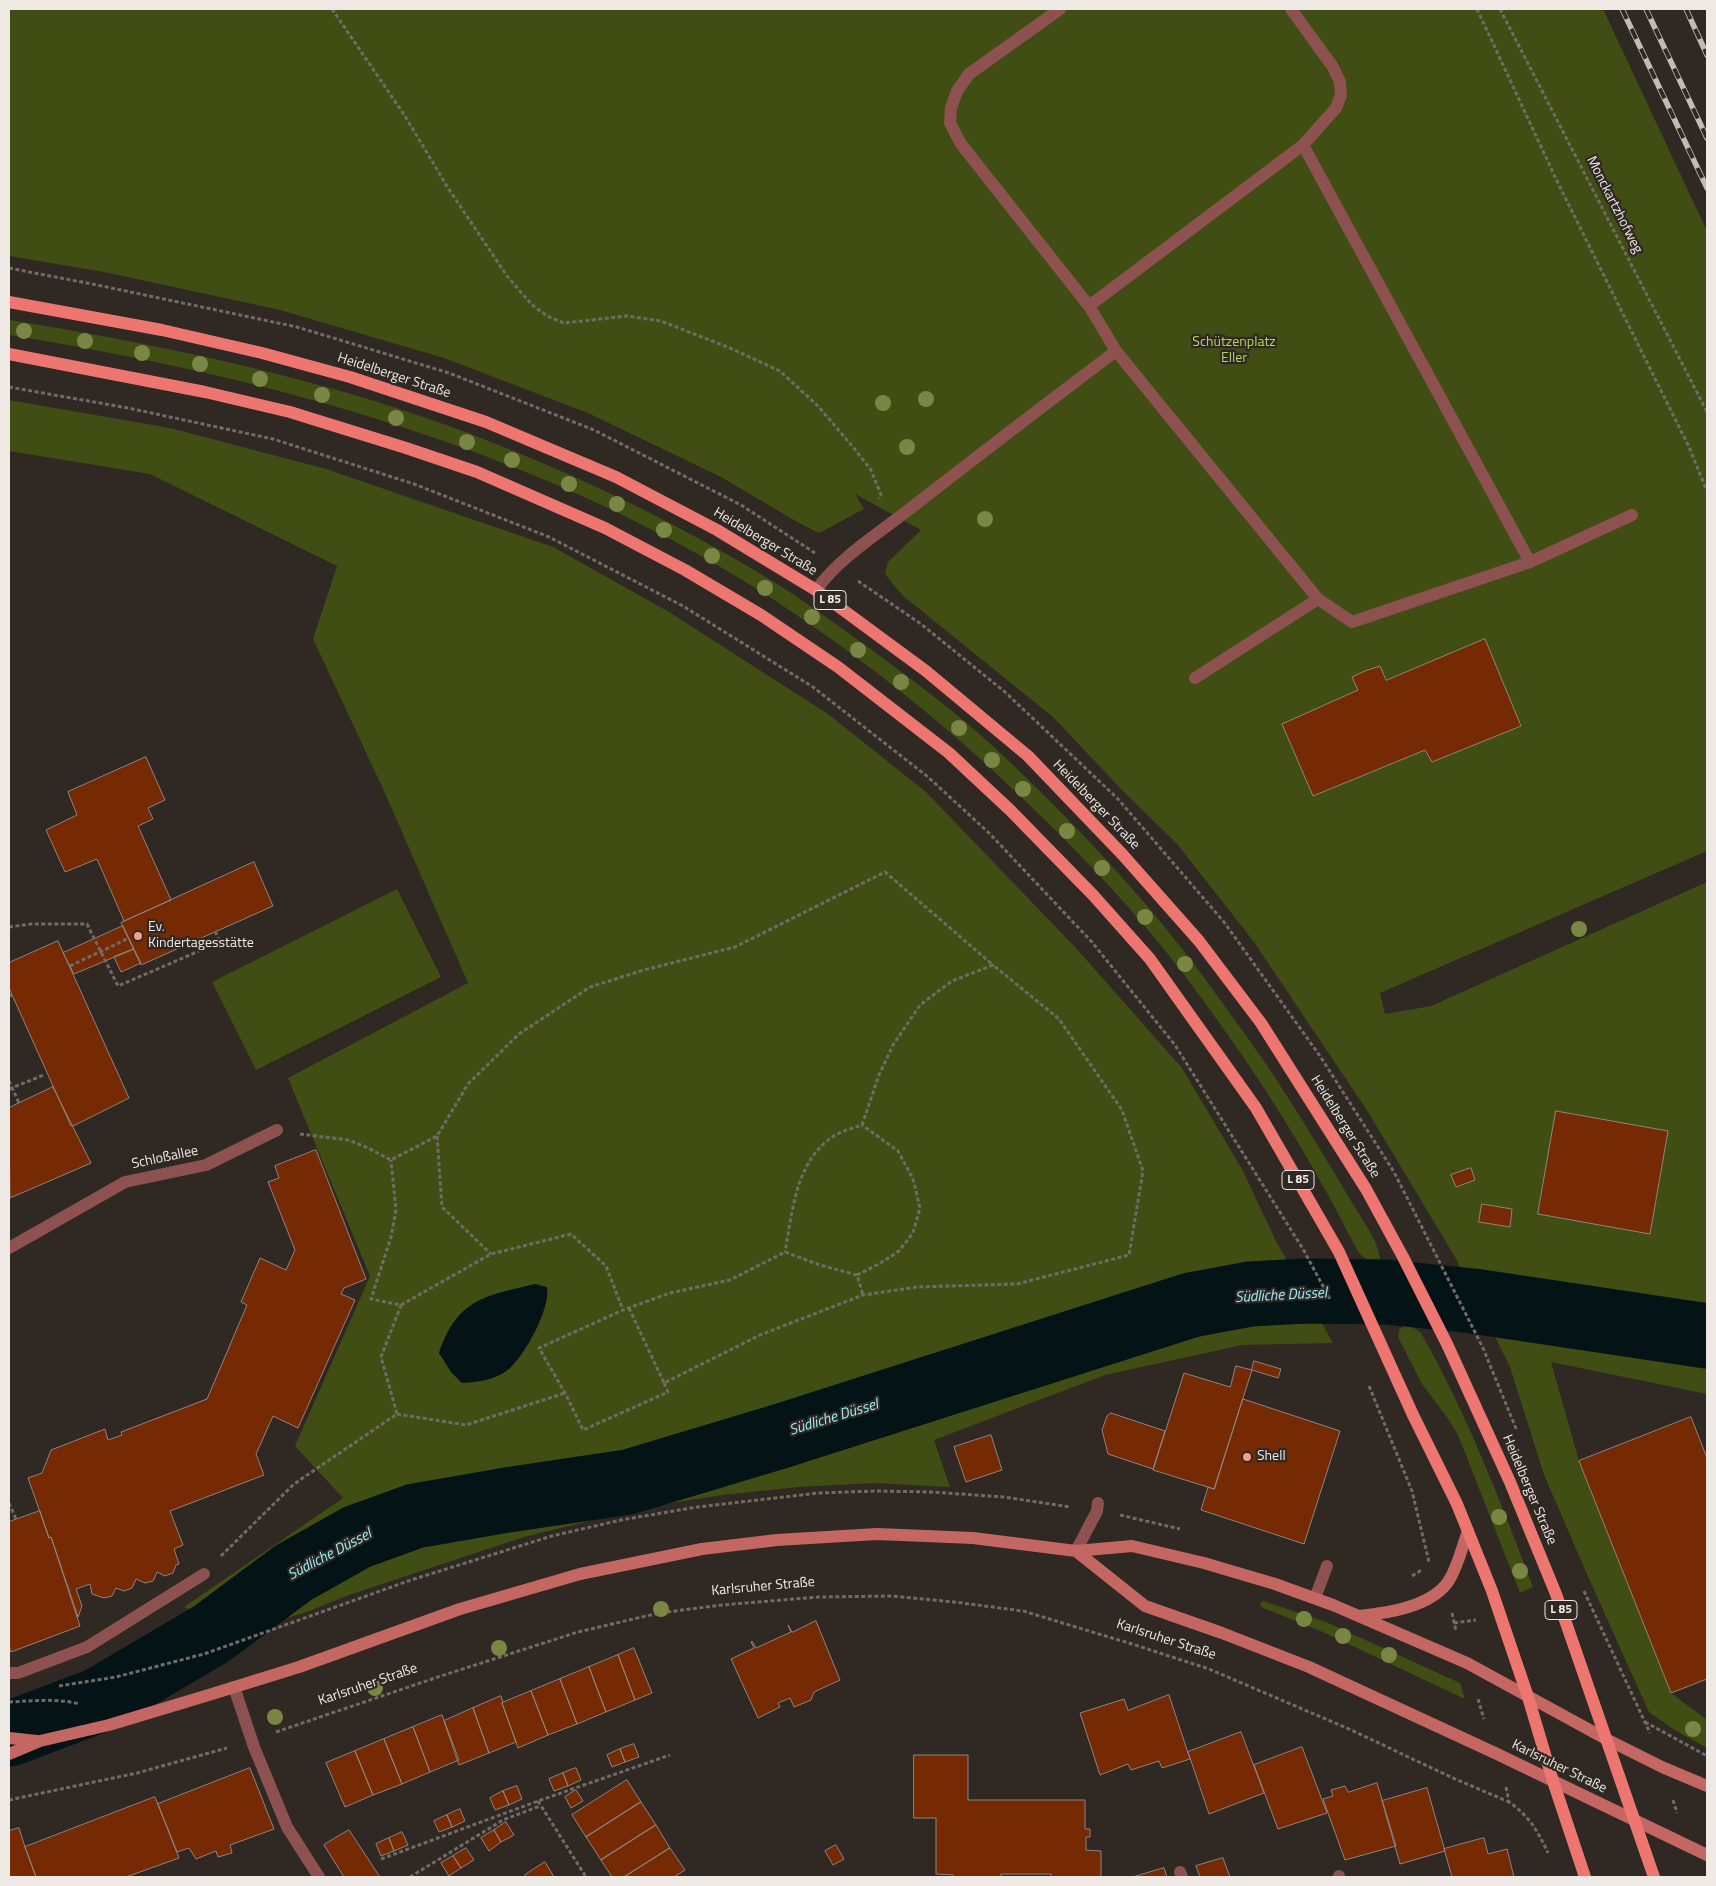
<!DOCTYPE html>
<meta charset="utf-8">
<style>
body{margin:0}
#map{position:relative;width:1716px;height:1886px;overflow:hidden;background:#2f2823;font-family:"Titillium Web",sans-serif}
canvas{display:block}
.frame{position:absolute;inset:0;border:10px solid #eee9e5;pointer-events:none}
</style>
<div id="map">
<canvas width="1716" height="1886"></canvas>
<div class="frame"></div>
</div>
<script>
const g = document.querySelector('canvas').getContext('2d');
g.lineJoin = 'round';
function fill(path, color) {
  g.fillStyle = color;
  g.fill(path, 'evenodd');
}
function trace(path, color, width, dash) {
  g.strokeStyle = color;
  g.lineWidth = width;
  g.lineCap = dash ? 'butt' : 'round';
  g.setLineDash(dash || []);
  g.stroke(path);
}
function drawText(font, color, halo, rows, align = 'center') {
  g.font = font + ' "Titillium Web",sans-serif';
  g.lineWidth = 4.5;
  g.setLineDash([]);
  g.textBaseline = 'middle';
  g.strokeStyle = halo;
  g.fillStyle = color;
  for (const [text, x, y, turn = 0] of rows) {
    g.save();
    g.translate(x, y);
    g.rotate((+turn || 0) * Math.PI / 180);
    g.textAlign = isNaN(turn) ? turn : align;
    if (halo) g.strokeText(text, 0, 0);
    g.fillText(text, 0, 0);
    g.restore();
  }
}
const green = new Path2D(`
 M9 9H1603L1707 231V851L1380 993 1385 1014 1431 1006 1707 882V1394L1551 1362 1579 1461 1671 1693 1707 1720V1748L1673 1729 1649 1712 1590 1581 1544 1475 1510 1367 1455 1257 1368 1112 1254 942 1178 845 1121 789 1053 717 902 595 885 574 888 562 921 530 855 494 864 509 819 533 799 523 721 477 588 413 444 358 280 310 104 272 9 256Z
 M9 320C157 344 308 375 449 426 558 466 665 516 764 576 801 598 837 625 872 650 914 681 957 713 995 748 1064 813 1132 883 1190 959 1210 985 1228 1011 1247 1037 1284 1088 1317 1144 1350 1199 1360 1217 1379 1240 1380 1260 1371 1262 1365 1259 1359 1253 1344 1226 1330 1197 1314 1170 1275 1101 1229 1034 1181 971 1133 908 1077 850 1019 795 939 718 851 649 757 589 531 448 269 377 9 335Z
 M9 400 170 428 326 469 553 547 669 612 828 714 926 792 1075 947 1182 1068 1243 1171 1276 1241 1333 1343 1242 1345 1105 1375 934 1440 950 1487 875 1483 799 1487 722 1495 647 1507 524 1537 349 1595 307 1612 247 1630 184 1607 343 1498 295 1446 370 1276 288 1078 468 983 384 791 313 639 337 566 150 474 9 451Z
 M397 889 441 977 256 1070 212 982Z
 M1404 1326C1411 1325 1415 1329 1421 1333 1467 1414 1500 1500 1533 1587L1520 1593 1458 1435 1449 1420 1422 1384 1398 1337 1399 1330Z
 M1263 1601 1326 1622 1460 1683 1465 1699 1323 1632 1261 1607 1260 1603Z`);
const water = new Path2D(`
 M535 1284 547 1287C551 1308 525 1355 509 1369 495 1380 479 1382 462 1383L451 1372 439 1353C457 1299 485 1296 535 1284Z`);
const river = new Path2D(`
 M9 1734 99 1700 211 1634 293 1573 357 1537 415 1516 507 1500 628 1482 781 1436 1191 1305 1250 1294 1305 1291 1386 1292 1473 1301 1707 1336`);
const building = new Path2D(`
 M1485 639 1521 726 1432 762 1425 750 1313 796 1282 724 1358 690 1352 677 1365 671 1380 666 1386 680Z
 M146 757 165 800 148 808 153 819 138 826 171 900 124 921 97 859 65 872 46 830 77 815 68 792Z
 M254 862 273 906 141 965 121 923Z
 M123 926 134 949 74 974 63 953Z
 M58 941 129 1098 73 1126H71L9 988V963Z
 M134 949 141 963 121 972 114 957Z
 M53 1087 91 1163 10 1198 9 1108Z
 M1556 1111 1668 1131 1650 1234 1538 1214Z
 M316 1150 366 1279 344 1288 341 1294 355 1300 298 1428 273 1416 256 1454 264 1475 170 1511 183 1545 174 1549 179 1564 176 1565 173 1573 165 1576 157 1572 153 1581 145 1583 136 1579 132 1588 124 1591 116 1588 112 1596 104 1598 92 1594 90 1584 76 1589 82 1606 78 1617 51 1537 49 1538 28 1478 42 1473 51 1450 105 1429 108 1440 122 1435 121 1432 207 1399 247 1305 241 1302 260 1258 286 1270 295 1250 268 1182 279 1178 275 1166Z
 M1471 1168 1475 1180 1456 1187 1451 1175Z
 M1482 1204 1512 1209 1510 1227 1479 1222Z
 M1254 1361 1281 1369 1278 1378 1252 1370Z
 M1236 1366 1252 1370 1214 1489 1153 1470 1184 1373 1230 1387Z
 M1243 1399 1340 1431 1304 1544 1201 1510 1208 1487 1214 1489Z
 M1111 1413 1165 1431 1153 1469 1108 1454 1102 1430 1107 1416Z
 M1691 1417 1707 1458V1679L1671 1693 1579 1461Z
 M991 1435 1002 1470 966 1482 954 1447Z
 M40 1511 49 1538 51 1537 80 1626 11 1652 9 1646V1522Z
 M816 1621 840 1680 814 1692 811 1700 794 1707 790 1698 778 1703 780 1707 758 1718 731 1659 754 1648 751 1642 752 1641 756 1648 791 1632 788 1625 792 1632Z
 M634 1648 652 1693 635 1700 618 1655Z
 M618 1655 635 1700 606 1712 589 1667Z
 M589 1667 606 1712 577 1724 560 1679Z
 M560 1679 577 1724 548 1735 531 1691Z
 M531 1691 548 1735 518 1748 502 1703Z
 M1169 1695 1190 1759 1162 1768 1159 1761 1131 1770 1128 1764 1100 1775 1080 1713 1124 1699 1128 1710Z
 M501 1696 503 1702 502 1703 516 1742 489 1753 473 1708Z
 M473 1708 489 1753 459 1765 444 1721Z
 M442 1715 459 1760 430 1772 413 1727Z
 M413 1727 430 1772 402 1784 384 1739Z
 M1241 1732 1264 1793 1209 1814 1188 1752Z
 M384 1739 402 1784 373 1795 355 1751Z
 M634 1744 639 1757 625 1762 620 1749Z
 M1302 1747 1327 1813 1278 1829 1254 1765Z
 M620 1749 625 1762 612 1767 607 1755Z
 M355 1751 373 1795 345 1807 326 1763Z
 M914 1755H968V1800H1085V1829H1090V1837H1086V1850L1101 1851V1877H1051V1874H1001V1877H953V1875L936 1874V1818H914Z
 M250 1768 274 1829 230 1845 232 1853 218 1857 216 1851 196 1859 189 1848 177 1852 158 1804Z
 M576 1768 581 1780 568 1786 563 1773Z
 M563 1773 568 1786 554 1791 549 1779Z
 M627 1780 641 1802 586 1837 572 1815Z
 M1377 1783 1396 1846 1345 1860 1323 1799 1333 1796 1331 1790 1345 1786 1348 1792Z
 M517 1786 522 1799 509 1805 503 1791Z
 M1427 1788 1445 1851 1400 1864 1382 1801Z
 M576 1790 583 1801 571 1808 565 1797Z
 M503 1791 509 1805 495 1810 490 1798Z
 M155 1797 179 1858 126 1877H36L25 1847Z
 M641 1802 656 1825 601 1860 586 1837Z
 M460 1809 465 1821 452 1827 447 1815Z
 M447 1815 452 1827 439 1832 434 1821Z
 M506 1822 514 1835 501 1842 494 1830Z
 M656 1825 670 1848 624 1877H612L601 1860Z
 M19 1828 25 1847 36 1877H9V1831Z
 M349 1830 380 1877H344L324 1845Z
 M494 1830 501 1842 489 1851 481 1838Z
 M402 1832 408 1845 394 1851 389 1838Z
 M389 1838 394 1851 381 1856 376 1844Z
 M1484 1838 1488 1854 1507 1849 1514 1877H1452L1444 1849Z
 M836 1845 844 1859 833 1865 825 1851Z
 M466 1848 474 1860 461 1868 453 1856Z
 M670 1848 685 1870 674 1877H624Z
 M453 1856 461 1868 449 1876 441 1863Z
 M1223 1858 1230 1877H1200L1196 1866Z
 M545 1862 554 1877H526L525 1875Z
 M1164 1868 1167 1877H1133Z`);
const path = new Path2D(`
 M332 9 405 116 448 188 507 276 531 304 547 316 564 323 627 316 661 321 730 348 780 371 818 406 853 447 871 470 881 495 879 499
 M1477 9 1557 181 1689 447 1707 491
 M1500 9 1707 412
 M9 268 102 286 297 327 449 373 594 430 741 505 815 553
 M9 387 128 408 273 439 414 484 549 537 683 606 813 687 928 777 989 833 1091 941 1175 1045 1303 1249 1331 1301
 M858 581 921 624 1005 692 1118 799 1224 922 1320 1056 1394 1172 1483 1348 1517 1431
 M9 927 31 924H87L118 986 220 942 215 931
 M70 966 129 938
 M9 996 12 995
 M9 1081 19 1103
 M9 1089 44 1075
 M300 1134 348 1140 366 1147 391 1160 437 1136 468 1084 519 1034 590 987 644 970 735 947 885 872 993 965 952 981 920 1005 893 1045 879 1075 862 1125C850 1129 837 1132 827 1141 795 1167 792 1214 785 1252
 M437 1136 442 1207 491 1254
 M857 1275 879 1264 899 1251 913 1233 920 1208 913 1179 898 1151 862 1125
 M401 1305 491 1254 571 1234 606 1266 623 1310
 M629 1308 664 1383 760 1335 863 1295 917 1287 1017 1284 1129 1255 1143 1171 1122 1110 1059 1019 993 965
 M664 1383 668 1392 583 1430 565 1393 539 1348 623 1310 670 1293 730 1280 785 1252 820 1265 857 1275 863 1295
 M1369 1386 1412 1491 1429 1562
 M397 1414 466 1425 565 1393
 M9 1503 16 1519
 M1120 1515 1180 1529
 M221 1556 294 1484 397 1414 381 1357 401 1305 371 1299 391 1237 396 1210 391 1160
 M1412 1576 1423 1569
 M1584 1591 1650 1733
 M1452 1613 1456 1631
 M1454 1623 1476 1620
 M59 1686 116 1677 204 1654 411 1580 552 1536 621 1520 697 1507 819 1493 875 1491 931 1492 1004 1497 1070 1507
 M1478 1699 1484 1719
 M9 1702C33 1701 56 1698 80 1704
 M1645 1722 1707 1756
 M276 1732 441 1676 578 1632 659 1613 722 1605 818 1597 892 1596 954 1602 1023 1611 1132 1644 1209 1669 1349 1729 1453 1778 1509 1802
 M1506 1787 1509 1802C1529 1816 1538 1831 1548 1853
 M9 1800 137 1773 227 1748
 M1673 1800 1677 1813
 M538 1801 586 1877
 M381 1859 538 1801 670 1755
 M410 1877 503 1820 540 1806`);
const lane = new Path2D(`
 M1060 9 969 74 957 91 951 108 950 123 961 144 1089 306 1116 351
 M1291 9 1333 67 1340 82 1341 95 1336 108 1303 145 1530 562
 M1089 306 1303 145
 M816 590C840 557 879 533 911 508 979 455 1047 403 1116 351L1318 599 1352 622 1530 562 1632 515
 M1195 678 1318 599
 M9 1248 125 1182 206 1165 277 1130
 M1076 1551 1097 1511 1098 1503
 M1315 1598 1327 1566
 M9 1673H18L87 1647 204 1574
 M234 1687 254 1747 287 1827 319 1877
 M1180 1872 1182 1877
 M1339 1876V1877`);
const secondary = new Path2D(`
 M1076 1551 1145 1606 1222 1633 1309 1667 1495 1753 1707 1855
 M1359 1616C1388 1613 1430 1607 1448 1582 1458 1567 1462 1547 1468 1531
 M9 1738 37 1741
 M9 1754 40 1741 109 1725 212 1694 299 1667 460 1609 580 1574 702 1549 777 1540 877 1534 973 1538 1076 1551 1132 1546 1204 1563 1275 1584 1333 1605 1467 1663 1608 1740 1662 1767 1707 1786`);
const primary = new Path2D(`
 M9 302 162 330 262 353 350 377 486 422 616 477 717 530 816 590 926 671 1028 756 1122 854 1199 941 1261 1023 1366 1189 1403 1257 1447 1344 1510 1482 1556 1594 1654 1877
 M9 354 205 392 290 412 406 448 477 472 605 528 685 570 761 615 838 667 949 753 1010 810 1093 895 1150 959 1256 1108 1339 1252 1413 1415 1457 1504 1492 1591 1528 1697 1553 1781 1585 1877`);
const rail = new Path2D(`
 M1622 9 1707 188
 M1646 9 1707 138
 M1686 9 1707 55`);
const trees = [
 [24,331],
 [85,341],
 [142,353],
 [200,364],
 [260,379],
 [322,395],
 [926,399],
 [883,403],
 [396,418],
 [467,442],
 [907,447],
 [512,460],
 [569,484],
 [617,504],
 [985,519],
 [664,530],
 [712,556],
 [765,588],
 [812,617],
 [858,650],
 [901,682],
 [959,728],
 [992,760],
 [1023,789],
 [1067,831],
 [1102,868],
 [1145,917],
 [1579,929],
 [1185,964],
 [1499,1517],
 [1520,1571],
 [661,1609],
 [1304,1619],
 [1343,1636],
 [499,1648],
 [1389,1655],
 [375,1688],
 [275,1717],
 [1693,1729]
];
const markers = [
 [138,936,5,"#f49d8d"],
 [1247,1457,5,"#f49d8d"]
];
const shields = [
 [830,600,32],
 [1298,1180,32],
 [1561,1610,32]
];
const shieldNames = [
 ["L 85",830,600],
 ["L 85",1298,1180],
 ["L 85",1561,1610]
];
const streetNames = [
 ["Monckartzhofweg",1614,205,63],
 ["Heidelberger Straße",394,376,18],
 ["Heidelberger Straße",765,542,31],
 ["Heidelberger Straße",1096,805,46],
 ["Heidelberger Straße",1345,1127,58],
 ["Schloßallee",165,1158,-12],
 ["Heidelberger Straße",1529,1490,67],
 ["Karlsruher Straße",763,1587,-5],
 ["Karlsruher Straße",1166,1640,18],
 ["Karlsruher Straße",368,1685,-19],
 ["Karlsruher Straße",1559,1767,26]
];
const parkNames = [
 ["Schützenplatz",1234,343],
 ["Eller",1234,359]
];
const poiNames = [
 ["Ev.",148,928],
 ["Kindertagesstätte",148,944],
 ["Shell",1257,1457]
];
const waterNames = [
 ["Südliche Düssel",1281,1296,-3],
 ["Südliche Düssel",834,1418,-17],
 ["Südliche Düssel",330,1555,-28]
];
fill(green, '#414e13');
fill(water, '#041315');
trace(river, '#041315', 65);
fill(building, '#762a03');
trace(building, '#8e8480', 1);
trace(path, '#716b66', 3, [4, 2.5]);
trace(lane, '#8d524f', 12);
trace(secondary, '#c46762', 12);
trace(primary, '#ee7671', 12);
trace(rail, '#c2bcb8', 5.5);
trace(rail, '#2f2823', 4, [11]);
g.fillStyle = '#7a8644';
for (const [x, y] of trees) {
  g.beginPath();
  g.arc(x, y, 8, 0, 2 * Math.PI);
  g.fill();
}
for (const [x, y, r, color] of markers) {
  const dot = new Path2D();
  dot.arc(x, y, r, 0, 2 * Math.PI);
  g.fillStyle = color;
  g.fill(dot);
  trace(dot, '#2f2823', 2);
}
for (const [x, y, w] of shields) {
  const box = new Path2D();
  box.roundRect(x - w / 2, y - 9.5, w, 19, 4);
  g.fillStyle = '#2f2823';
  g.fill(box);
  trace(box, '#eee9e5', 1);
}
drawText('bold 12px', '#eee9e5', null, shieldNames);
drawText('14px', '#eee9e5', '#2f2823', streetNames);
drawText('14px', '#b8d35f', '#2f2823', parkNames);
drawText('14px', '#eee9e5', '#2f2823', poiNames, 'left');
drawText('italic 15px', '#96f0fb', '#2f2823', waterNames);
</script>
